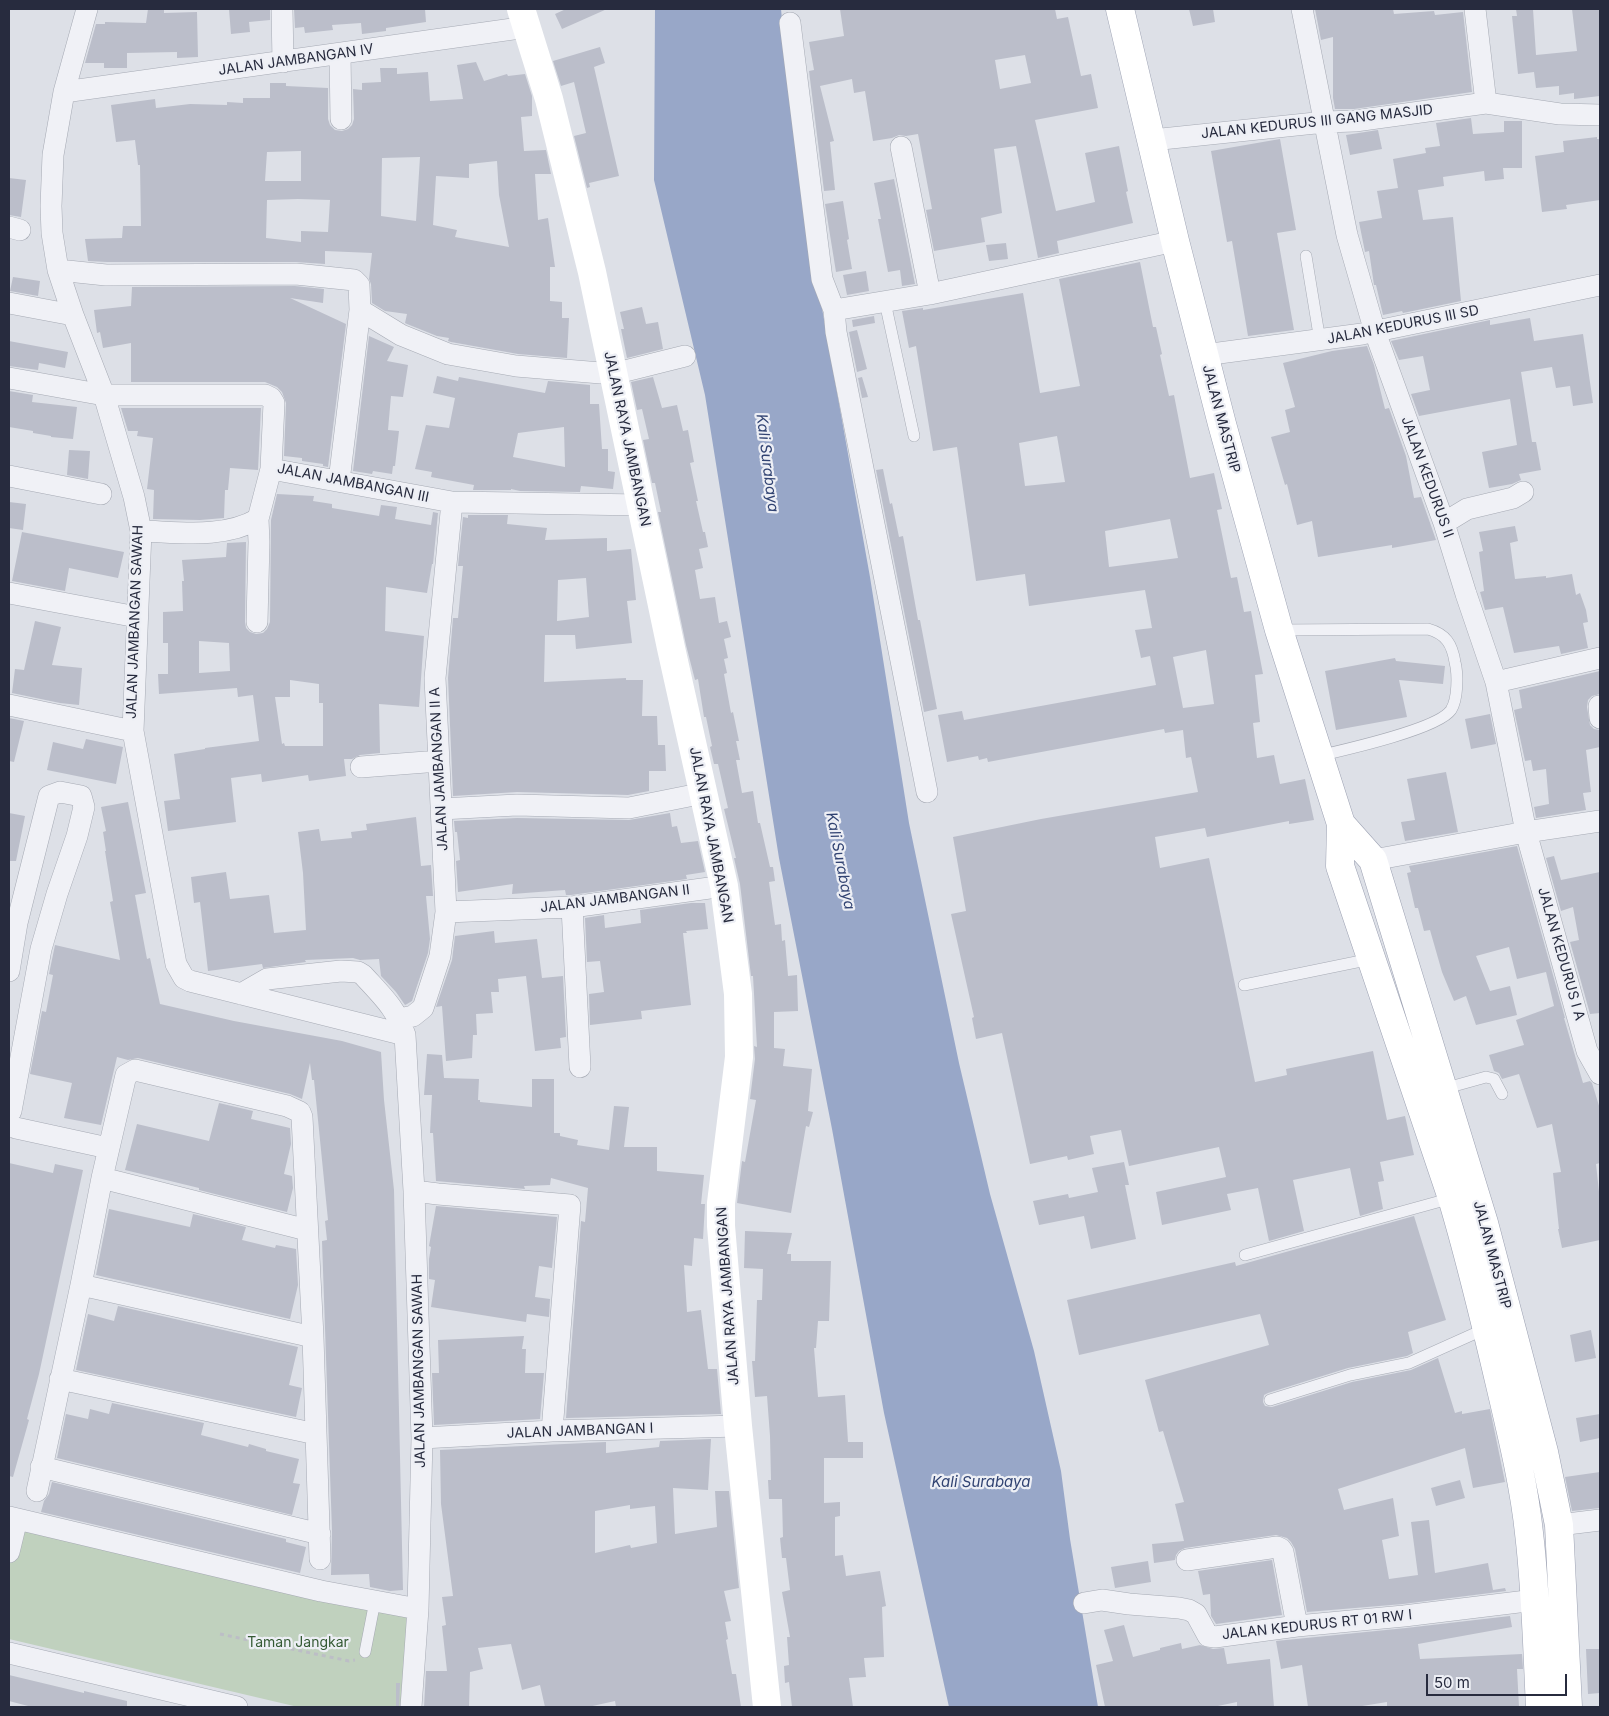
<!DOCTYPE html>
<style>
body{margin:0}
#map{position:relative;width:1609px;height:1716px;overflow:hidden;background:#dde0e7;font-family:Inter,sans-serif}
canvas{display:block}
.frame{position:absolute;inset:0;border:10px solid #272b3e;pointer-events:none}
.scale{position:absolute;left:1426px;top:1674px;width:141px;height:22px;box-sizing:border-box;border:2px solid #272b3e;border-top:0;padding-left:6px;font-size:15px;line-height:18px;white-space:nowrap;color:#272b3e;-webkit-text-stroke:4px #edeff5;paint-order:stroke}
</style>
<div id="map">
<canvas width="1609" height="1716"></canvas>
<div class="frame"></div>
<div class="scale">50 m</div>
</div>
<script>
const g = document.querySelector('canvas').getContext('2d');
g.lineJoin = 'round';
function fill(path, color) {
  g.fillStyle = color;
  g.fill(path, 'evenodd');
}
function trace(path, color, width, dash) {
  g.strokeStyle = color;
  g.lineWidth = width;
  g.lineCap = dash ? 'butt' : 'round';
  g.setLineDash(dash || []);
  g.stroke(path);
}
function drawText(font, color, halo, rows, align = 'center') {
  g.font = font + ' Inter,sans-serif';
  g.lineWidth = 4.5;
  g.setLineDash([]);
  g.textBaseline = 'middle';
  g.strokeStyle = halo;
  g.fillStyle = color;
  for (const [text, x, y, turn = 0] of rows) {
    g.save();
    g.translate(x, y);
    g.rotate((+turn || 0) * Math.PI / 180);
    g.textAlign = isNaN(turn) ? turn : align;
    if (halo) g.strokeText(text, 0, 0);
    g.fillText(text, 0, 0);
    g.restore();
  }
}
const green = new Path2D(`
 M9 1510 379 1597 415 1598 400 1707H298L9 1639Z`);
const water = new Path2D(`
 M655 9H781L784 41 815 269 870 577 909 823 959 1063 990 1194 1034 1351 1061 1471 1070 1539 1098 1707H949L884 1413 832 1129 779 858 705 395 654 180Z`);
const building = new Path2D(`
 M148 9H164V13L197 12 198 57 177 58V52L127 53V68H104V63H85L96 24H105V22L146 23Z
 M229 9H270V20L249 22 250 32 231 34Z
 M294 9H425L426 22 386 28V31L362 34 361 23 332 25 333 30 305 33 304 27 295 28Z
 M566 9H607L562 29 555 14Z
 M840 9H1055L1057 19 1068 17 1081 76 1091 74 1098 108 1035 120 1056 211 1095 202 1085 153 1119 146 1128 191 1126 192 1133 223 1057 241 1059 253 1038 258 1016 146 994 149 1002 213 981 218 985 242 934 251 926 210 932 209 918 134 906 136 899 135 892 138 873 141 865 91 854 93 852 79 820 86 834 141 830 142 835 190 824 191 809 71 814 70 809 42 844 36ZM1025 55 1031 83 1000 89 995 60Z
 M1189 9H1213L1215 22 1193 26Z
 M1315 9H1393L1394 14 1434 11 1435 15 1463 12 1472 92 1354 109H1335L1333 98V37L1321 40Z
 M1516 9H1533L1536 55 1577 51 1572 9H1600V96L1574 99V93L1559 95V86L1536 88 1534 72 1518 74 1512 16H1517Z
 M600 47 605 63 594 67 619 176 589 183 590 187 587 188 574 136 586 133 574 82 561 86 553 61Z
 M476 62 484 81 507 74 508 76 525 74 532 96V116L521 117 524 151 546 150 551 174H535L538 220 548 218 555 267H550V301L562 302V318H569L567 358 518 354 451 342 448 341 449 338 437 336 407 324 405 323 407 314 385 311 372 303 371 284 369 279 372 253 325 251V264L296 262H107L88 261 85 239 122 238 123 226H141L140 165H138L135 140 116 142 111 105 155 99 156 108 190 104 227 105V102L243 103V98H270V83H286V86L328 88V119L330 125 335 130 342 131 348 129 352 125 354 119 353 89 362 90V83L381 82 380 68H397V74L428 72 430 101 463 99 457 65ZM301 151V181H265L267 152ZM420 157 416 221 381 216 382 158ZM497 161 499 195 509 247 455 237 457 230 433 225 436 176 469 178V164ZM298 199 330 200 328 232 301 231V242L266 238 267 200Z
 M1471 118 1473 134 1504 132V121H1522V168H1503L1504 179 1485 181 1484 171 1443 177 1444 186 1418 190 1423 220 1453 217 1461 301 1403 313 1402 311 1383 315 1376 285H1374L1369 251 1365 252 1359 222 1382 218 1377 191 1398 188 1393 159 1426 153 1425 148 1440 146 1436 123Z
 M1378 130 1382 149 1350 155 1346 135Z
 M1597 137V139H1600V200L1566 205 1567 209 1542 212 1535 156 1564 152 1563 141Z
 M1280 139 1296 230 1277 233 1294 330 1248 336 1232 241 1227 242 1211 151Z
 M9 178 26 180 21 217 9 215Z
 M894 179 915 284 902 286 900 270 888 272 878 219H881L874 183Z
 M843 201 849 239 847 240 852 269 836 272 825 204Z
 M1006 243 1008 259 989 261 986 245Z
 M1140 262 1153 327H1156L1162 354 1160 355 1169 396 1174 395 1190 478 1214 473 1222 509 1217 510 1231 578 1237 577 1244 612 1251 611 1263 674 1255 675 1260 722 1253 723 1257 758 1274 755 1280 784 1305 779 1314 820 1289 824V821L1207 837 1205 828 1155 837 1160 868 1209 858 1255 1082 1287 1075 1286 1069 1373 1051 1387 1120 1405 1116 1414 1155 1380 1162 1384 1181 1378 1182 1383 1209 1360 1216 1350 1168 1293 1180 1304 1231 1269 1241 1258 1188 1227 1194 1231 1210 1162 1225 1156 1192 1226 1177 1219 1147 1129 1166 1121 1130 1090 1136 1094 1154 1068 1160 1067 1156 1030 1164 1002 1033 976 1039 972 1018 974 1017 951 914 966 911 953 837 1041 819 1198 792 1191 757 1186 758 1183 730 1165 733 1164 729 988 762 987 758 979 760 978 756 947 762 938 715 962 711 964 720 1156 685 1150 656 1141 658 1135 630 1152 628 1145 590 1029 606 1025 574 976 581 957 447 933 451 916 346 909 348 902 311 923 308V310L1023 293 1040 393 1080 386 1059 279ZM1057 436 1065 482 1025 486 1019 443ZM1170 519 1178 558 1109 567 1105 531ZM1206 650 1214 704 1183 708 1173 657Z
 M866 271 869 291 847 295 843 275Z
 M13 277 40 281 38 296 10 291Z
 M295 286 324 289 323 303 290 298 346 324 328 467 323 466V464L302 461V458L284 456 286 403 282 392 277 387 265 382H131V343L103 348 100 332 97 333 94 310 131 306 132 287Z
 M642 307 646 324 658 322 663 349 627 358 621 329H624L620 312Z
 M874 316 875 323 853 327 852 320Z
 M1530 318 1534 341 1583 334 1593 403 1573 406 1570 386 1556 388 1552 367 1521 372 1532 442H1536L1541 470 1519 474 1521 480 1512 484 1489 488 1482 452 1517 445 1510 399 1419 416 1411 394 1430 390 1423 356 1399 360 1391 341 1490 320V325Z
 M857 330 867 369 857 372 849 332Z
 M369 336 394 347 387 361 408 365 403 397 391 396 388 430 399 431 395 466H393L392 474 373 471 372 474 353 471Z
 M9 341 68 352 65 368 39 363 38 370 9 366Z
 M1367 346 1374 365 1385 409 1389 408 1406 456 1414 498 1421 497 1436 540 1392 548V545L1318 557 1312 521 1297 525 1287 484 1285 485 1271 437 1290 432 1285 410 1295 407 1283 363 1332 351Z
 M437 376 458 381 459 377 545 393 548 381 590 385V404H599L602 449H608V471L615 472 613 489 581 486 580 492 520 491 511 489V490H473L474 485 431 477 432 472 415 469 426 425 449 428 455 398 433 393ZM564 427 565 467 513 457 518 433Z
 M653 377 662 408 677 405 683 431 688 430 694 462 690 463 698 501H696L703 532H705L708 547 699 549 703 568 695 570 700 599 715 597 719 623 727 621 731 637 724 639 728 658 724 659 727 673 724 674 731 713 733 712 739 741H736L740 760H736L742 793 753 791 758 823H760L770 867H773L775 881 769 882 775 925 781 924 782 941 785 940 788 976 797 975 798 1011 774 1012V1048L785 1049 783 1066 812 1069 808 1111 813 1112 809 1127 806 1126 791 1213 737 1203 742 1161 745 1162 756 1100 750 1099 755 1059 754 1046 757 1047 753 976H751L740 884 734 858H736L724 809 728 808 718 764H714L710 747 712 746 706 717H704L698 679 695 680 686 645 658 512H661L655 483H652L643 440 649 439 642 409 637 410 631 382Z
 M862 377 868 397 862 398 858 378Z
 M9 391 33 395 32 402 77 407 73 439 51 437V436L33 433V431L9 427Z
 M121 408H261L258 470 230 468 228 490H225L224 518 200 520 153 519 154 490 147 489 153 438 137 436 138 431H128Z
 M69 450 90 451 88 479 67 475Z
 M883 469 890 504 892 503 899 537 903 536 918 620H920L937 709 924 712 876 470Z
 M277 494 314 496 313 501 332 504V508L379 516 381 505 397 507 395 519 431 525 433 512 438 513 433 564H432L427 593 386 587 385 631 424 636 419 707 379 704 380 753 360 755 352 759H344L346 776 309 781 308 775 262 782 261 774 231 778 236 822 168 831 164 801 180 799 174 754 205 749V748L259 741 253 695 238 697 237 688 159 694 158 674H168V643H163V612L183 611 182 581H184L182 560 226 557 227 543 246 542 245 622 246 628 250 632 256 634 263 633 267 629 270 622 271 520ZM199 641 229 643 230 671 199 673ZM290 680 319 684V703H323V746H285L284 743 282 744 275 697H290Z
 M9 502 26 504 23 530 9 528Z
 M468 515H508L507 524 547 528 545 540 607 538V551L631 549 636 600 627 601 632 643 576 649 575 635H545L544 682 626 678V680H643L642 716H657L658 745H665L666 771H649V791L628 795 517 792 453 796 448 678 453 618H458L463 566H458L463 517 468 518ZM586 578 589 617 557 621 558 580Z
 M1515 526 1518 541 1510 543 1515 579 1546 576V578L1572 574 1576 595 1580 593 1586 610 1588 622 1583 623 1588 648 1561 654 1559 646 1514 653 1503 607 1485 610 1480 592 1484 591 1479 552 1483 551 1479 532Z
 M22 532 124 552 118 578 69 568 65 591 12 581Z
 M35 621 61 627 52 665 82 668 79 705 60 703 12 693 15 669 24 670Z
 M1395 658 1396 661 1445 666 1443 684 1399 680 1407 717 1336 730 1325 671Z
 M1600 671V694L1592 696 1588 700 1587 707 1590 725 1594 729 1600 730V747L1586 750 1591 792 1583 793 1586 810 1536 818 1534 807 1549 804 1546 769 1533 771 1531 760 1525 761 1514 710 1522 708 1519 690Z
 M1490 714 1496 744 1471 749 1465 719Z
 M9 718 24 721 14 762 9 761Z
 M86 739 123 747 116 784 47 770 53 742 83 749Z
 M1446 772 1458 832 1405 841 1401 822 1415 820 1407 779Z
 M128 802 146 893 135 895 147 959 150 958 160 1004 234 1021 342 1041 381 1052 384 1100 394 1190 403 1590 390 1591 370 1587 369 1574 331 1575 332 1531 322 1241 327 1240 325 1221 328 1220 314 1080H312L310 1063 302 1099 290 1094 138 1058 128 1060 117 1057 101 1125 64 1118 72 1083 30 1074 42 1011 46 1012 53 975 49 974 55 945 120 960 110 902 113 901 105 851H106L103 832 106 831 101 807Z
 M9 813 25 816 16 861H9Z
 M670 813 672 827 677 826 681 843 698 841 705 872 686 875 687 879 571 895H566L565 890 512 894 513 884 458 892 456 861 460 860 457 832H455L454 821 517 818 629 820Z
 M416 817 421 866 431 865 433 896H426L430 939 428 953 412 1001 407 1004 405 1005 396 992 381 976 379 959 360 960 353 958 305 960 306 962 263 968 262 964 208 971 200 902 194 903 191 877 226 872 230 899 269 895 274 933 306 930 303 873 298 832 319 829 321 841 352 838 351 832 367 830 366 824Z
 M1517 846 1565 1018H1564L1583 1083 1590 1081 1592 1083 1600 1109V1163L1596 1164 1600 1201V1240L1562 1248 1558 1229H1559L1553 1173 1561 1172 1552 1124 1537 1128 1519 1074 1502 1079 1499 1073 1494 1071 1489 1055 1524 1045 1516 1020 1554 1006 1546 972 1517 979 1509 947 1476 956 1490 991 1510 986 1517 1015 1476 1025 1466 996 1454 1001 1442 972 1430 930 1424 931 1418 908H1415L1407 873 1411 872 1409 866Z
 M1554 856 1561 880 1600 872V1013L1590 1014 1570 942 1579 940 1573 907 1561 911 1546 858Z
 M691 903H705L708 929 686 931 687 933H683L691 1005 641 1011 642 1019 590 1025 589 994 604 992 600 961 587 962 585 918 604 915 605 928 641 923 640 910Z
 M494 931 495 943 537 939 542 978 563 976 566 1037 560 1038 561 1048 535 1051 526 976 498 979 499 992H491L493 1013 476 1014 477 1035H473L472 1058 446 1061 442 1006 436 1007 452 960 455 936Z
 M427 1054 442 1055 444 1078 479 1079 478 1100H480V1102L532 1107V1079H554V1133H560V1136L578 1140 577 1145 609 1150 614 1106 629 1107 624 1147H657V1171L704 1175 701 1204H705L703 1239 694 1238 692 1266 684 1265 687 1312 701 1310 708 1369H717L721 1414 566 1418 581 1221 585 1222 588 1188 551 1178 550 1185 524 1186 525 1189 436 1181 433 1133H430L432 1095H424Z
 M219 1103 253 1111 251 1119 290 1128 291 1144 284 1174 292 1176 293 1188 287 1212 199 1190V1188L125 1170 137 1124 209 1141Z
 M1124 1162 1129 1185H1125L1136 1239 1091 1249 1084 1216 1039 1225 1033 1201 1068 1194 1069 1198 1098 1192 1092 1168Z
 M9 1163 53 1173 55 1164 83 1170 39 1374 27 1419 29 1420 13 1477 9 1476Z
 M436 1206 557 1217 552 1268 539 1266 535 1297 550 1299 549 1317 527 1314 526 1322 431 1307 435 1280 429 1279V1259L431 1247 429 1246Z
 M109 1209 190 1227 193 1214 246 1227 242 1240 275 1248 276 1245 296 1249 298 1285 290 1319 96 1275Z
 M1414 1216 1446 1320 1408 1332 1413 1353 1407 1356 1348 1368 1268 1393 1264 1395 1263 1402 1265 1406 1272 1407 1352 1382 1411 1370 1438 1358 1455 1413 1462 1411V1414L1490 1409 1505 1482 1473 1488 1465 1448 1338 1489 1344 1510 1393 1498 1399 1536 1382 1540 1389 1579 1418 1575 1411 1522 1429 1520 1435 1573 1488 1563 1493 1590 1505 1588 1506 1591 1403 1604 1307 1612 1295 1549 1291 1542 1287 1538 1276 1535 1185 1548 1179 1551 1176 1555 1175 1560 1154 1563 1152 1544 1184 1541 1175 1504 1184 1502 1163 1431 1159 1432 1145 1380 1269 1345 1260 1314 1079 1355 1067 1300 1235 1262 1236 1266Z
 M745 1231 792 1233 787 1254H791V1261H831L829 1321H818L816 1348H814L818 1397 845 1395 848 1442H863V1458H824V1503L840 1502V1516L835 1517V1556L843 1555 846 1576 880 1571 886 1606 882 1607 884 1657 864 1658 866 1677 849 1678 853 1707H792L789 1682 785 1683 784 1666 789 1665 787 1637H790L782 1592 790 1590 786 1558H782L780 1538 783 1537 782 1499H769L768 1480H771L770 1436 767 1396 755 1397 752 1361H755L757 1300H762L763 1269 744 1268Z
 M118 1306 298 1347 289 1385 302 1388 296 1417 76 1370 88 1314 114 1321Z
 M1591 1330 1596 1358 1575 1362 1570 1335Z
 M524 1336 522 1349H526L525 1373H544L540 1419 434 1425 432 1373H439L438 1340Z
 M112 1403 204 1423 201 1435 248 1447 249 1444 266 1449V1451L299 1459 293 1483 300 1484 292 1515 57 1458 66 1414 88 1419 90 1409 109 1414Z
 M1600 1414V1438L1580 1442 1576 1418Z
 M711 1439 708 1490 673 1488 675 1534 717 1527 715 1491H729L739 1588 724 1591 731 1621 725 1622 728 1639 726 1640 732 1674H736L741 1707H616L615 1701 588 1707H545L540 1685 522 1690 511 1644 478 1648 483 1669 470 1672 469 1707H424L426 1671H447L442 1626 446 1625 442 1597 453 1596 441 1504 440 1450 606 1442V1453L659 1447 660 1441ZM630 1505V1509L655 1506 657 1543 631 1548 630 1545 595 1553V1511Z
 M1600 1472V1508L1572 1511 1565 1477Z
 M1460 1480 1465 1498 1436 1506 1431 1488Z
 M52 1482 286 1539V1542L306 1547 300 1573 41 1512 44 1501 49 1494Z
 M1272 1560 1282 1615 1216 1624 1211 1616 1210 1594 1203 1595 1198 1571Z
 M1148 1561 1151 1582 1115 1588 1111 1567Z
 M1510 1616 1512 1627 1418 1644 1420 1659 1522 1654 1523 1669H1517L1519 1707H1387V1702L1356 1707H1308L1302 1665 1281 1669 1276 1641 1406 1628Z
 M1124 1625 1133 1657 1160 1650V1648L1181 1643 1182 1649 1200 1645 1213 1649 1224 1648 1227 1664 1270 1659 1274 1707H1237V1702L1213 1707H1105L1096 1665 1113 1661 1104 1630Z
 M1586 1649H1600V1693L1588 1694Z
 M9 1675 84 1693V1691L127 1701V1707H32L9 1701Z
 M396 1683H400L399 1707H396Z`);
const path = new Path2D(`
 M220 1634 349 1661 355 1660`);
const service = new Path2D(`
 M1306 256 1320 341
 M885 302 914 436
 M1280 630 1428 629C1446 634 1452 644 1455 662 1458 674 1458 699 1451 710 1438 729 1344 750 1318 756
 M1244 985 1371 959
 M1443 1089 1486 1077 1494 1079 1502 1094
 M1245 1255 1452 1198
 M1270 1400 1350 1375 1409 1363 1487 1328
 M365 1652 375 1601`);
const minor = new Path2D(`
 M87 9 64 92 53 155 51 206 52 233 58 270 73 315 104 395 134 497 141 531 133 731 176 964 184 978 190 981 405 1035
 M282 9 283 62
 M1302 9 1347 235 1375 332 1444 523 1466 594 1496 682 1526 832 1587 1051 1600 1074
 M1475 9 1486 103
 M790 23 822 279 834 310
 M340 54 341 119
 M64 92 527 27
 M1152 140 1325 122 1355 121 1486 103 1560 114 1600 115
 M901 147 930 294
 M9 227 20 230
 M58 270 106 275 296 274 354 280 359 285 360 310 339 481
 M9 303 73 315
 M360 310 401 335 448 354 516 366 613 374 685 356
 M1204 355 1362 334 1600 285
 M9 378 104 395H265L271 398 274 403 271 469 258 519C223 539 179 532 141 531
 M271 469 452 502 641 505
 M9 476 101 494
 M1444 523 1467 509 1513 498 1523 492
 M9 593 137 617
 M257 622 259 542 258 519
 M1496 682 1600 658
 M9 705 133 731
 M1599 706 1600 718
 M361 767 439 761
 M927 792 836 332 834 310 930 294 1175 241
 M441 809 517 805 629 808 704 793
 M1373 860 1526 832 1600 821
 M572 907 580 1067
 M446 912 572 907 724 886
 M9 971 17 923 49 796 60 792 81 796 84 807 77 836 57 894 41 949 11 1111
 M241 994 267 979 341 971 358 972 363 975C382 996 396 1008 405 1035L414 1191 422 1438 418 1609 411 1707
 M400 1019 413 1016 423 1008 440 956 446 912 435 678 452 502
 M16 1128 108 1148
 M102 1178 307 1230
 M414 1191 438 1194 570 1205 552 1431
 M81 1285 313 1337
 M60 1379 316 1434
 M422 1438 552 1431 738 1426
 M41 1467 320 1534
 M37 1491 81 1285 102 1178 126 1075 135 1070 287 1106 300 1112 302 1117 313 1337 320 1559
 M9 1517 321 1591 418 1609
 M1559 1525 1600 1520
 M9 1552 17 1519
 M1187 1560 1277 1547 1281 1549 1283 1552 1297 1626
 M1084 1603 1102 1600 1129 1604 1179 1608 1189 1610 1196 1614 1208 1636 1215 1637 1297 1626 1404 1616 1535 1600
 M9 1653 237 1707`);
const secondary = new Path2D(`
 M521 9 549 99 592 272 671 648 724 886 738 994 739 1057 721 1203V1226L738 1426 767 1707`);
const primary = new Path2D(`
 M1120 9 1175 241 1222 424 1279 630 1341 824 1340 866 1452 1198C1471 1261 1486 1325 1501 1389 1512 1436 1524 1485 1529 1533 1536 1591 1537 1649 1540 1707
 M1341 824 1373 860 1484 1223 1544 1452 1559 1525 1568 1707`);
const streetNames = [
 ["JALAN JAMBANGAN IV",296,60,-8],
 ["JALAN KEDURUS III GANG MASJID",1317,122,-6],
 ["JALAN KEDURUS III SD",1403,325,-11],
 ["JALAN MASTRIP",1221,419,75],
 ["JALAN RAYA JAMBANGAN",627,439,78],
 ["JALAN KEDURUS II",1427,477,70],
 ["JALAN JAMBANGAN III",353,483,11],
 ["JALAN JAMBANGAN SAWAH",135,622,-88],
 ["JALAN JAMBANGAN II A",439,769,-93],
 ["JALAN RAYA JAMBANGAN",711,835,79],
 ["JALAN JAMBANGAN II",615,899,-7],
 ["JALAN KEDURUS I A",1561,954,74],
 ["JALAN MASTRIP",1492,1255,75],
 ["JALAN RAYA JAMBANGAN",728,1296,-94],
 ["JALAN JAMBANGAN SAWAH",419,1371,-91],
 ["JALAN JAMBANGAN I",580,1431,-2],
 ["JALAN KEDURUS RT 01 RW I",1317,1625,-6]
];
const parkNames = [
 ["Taman Jangkar",298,1643]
];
const waterNames = [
 ["Kali Surabaya",767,463,83],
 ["Kali Surabaya",840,861,79],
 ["Kali Surabaya",981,1482]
];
fill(green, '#c0d1be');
fill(water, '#98a7c8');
fill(building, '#bbbeca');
trace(service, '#a6aab4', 12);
trace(minor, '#a6aab4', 22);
trace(primary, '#9da2b3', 29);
trace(path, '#bcbec6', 3, [4, 4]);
trace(service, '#f0f1f6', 11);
trace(minor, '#f0f1f6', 21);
trace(secondary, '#fff', 28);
trace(primary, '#fff', 28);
drawText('14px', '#272b3e', '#edeff5', streetNames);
drawText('14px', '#355a34', '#edeff5', parkNames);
drawText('italic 15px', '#314372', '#edeff5', waterNames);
</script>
